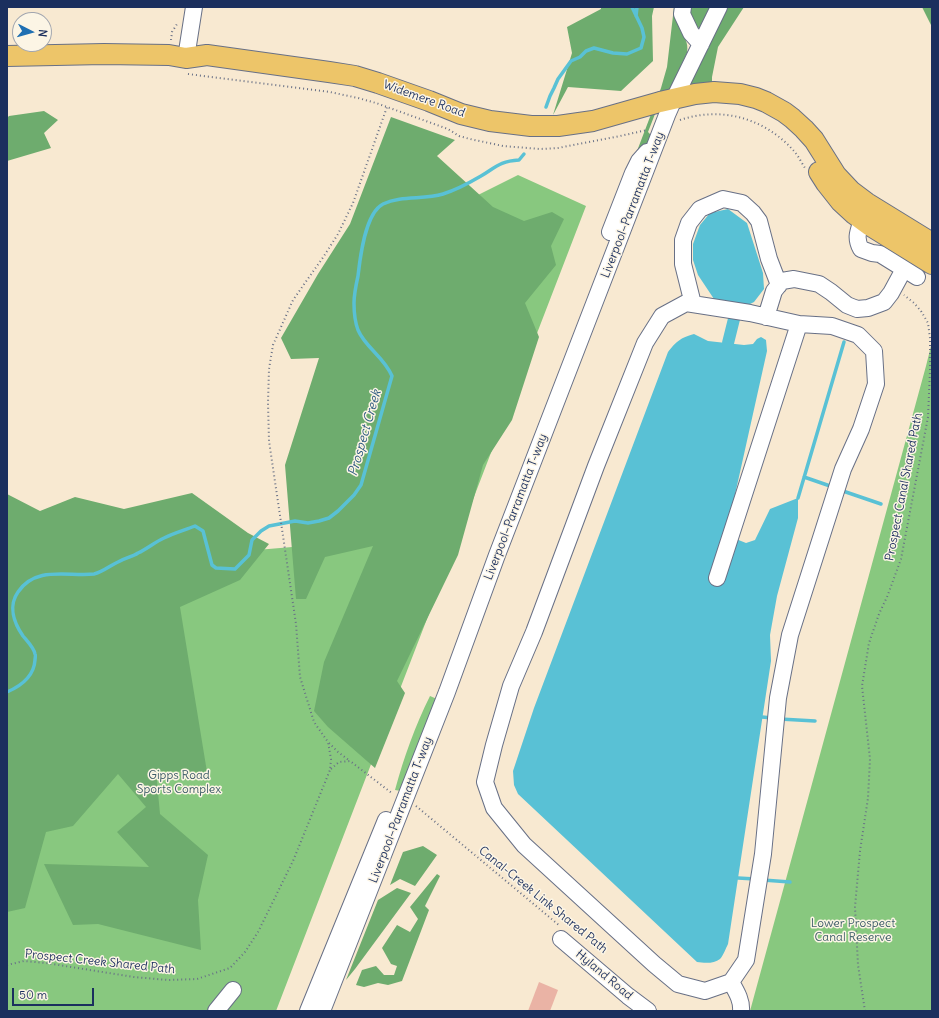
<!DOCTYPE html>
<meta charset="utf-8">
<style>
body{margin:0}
#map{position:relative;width:939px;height:1018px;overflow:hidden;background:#f8e9d1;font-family:Delius,sans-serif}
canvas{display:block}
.frame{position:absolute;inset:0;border:8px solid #1b2f5e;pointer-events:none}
.north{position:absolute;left:12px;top:12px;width:40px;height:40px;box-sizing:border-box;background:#fcf5e5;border:1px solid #a2a6af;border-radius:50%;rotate:96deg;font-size:11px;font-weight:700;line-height:16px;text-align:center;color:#1b2f5e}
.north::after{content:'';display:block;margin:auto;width:14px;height:18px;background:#1f6fb2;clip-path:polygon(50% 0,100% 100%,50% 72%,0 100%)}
.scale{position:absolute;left:12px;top:988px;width:82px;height:18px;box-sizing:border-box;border:2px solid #1b2f5e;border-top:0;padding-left:5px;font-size:12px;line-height:14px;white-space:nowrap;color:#1b2f5e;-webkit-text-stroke:3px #fcf5e5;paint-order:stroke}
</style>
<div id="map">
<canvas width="939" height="1018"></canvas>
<div class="frame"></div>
<div class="north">N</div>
<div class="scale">50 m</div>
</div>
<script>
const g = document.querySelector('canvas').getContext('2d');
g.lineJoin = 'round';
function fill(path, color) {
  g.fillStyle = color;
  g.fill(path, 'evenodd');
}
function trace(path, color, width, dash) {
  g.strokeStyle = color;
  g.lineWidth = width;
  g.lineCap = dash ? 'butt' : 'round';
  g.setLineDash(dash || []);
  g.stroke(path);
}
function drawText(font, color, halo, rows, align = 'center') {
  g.font = font + ' Delius,sans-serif';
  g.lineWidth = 3;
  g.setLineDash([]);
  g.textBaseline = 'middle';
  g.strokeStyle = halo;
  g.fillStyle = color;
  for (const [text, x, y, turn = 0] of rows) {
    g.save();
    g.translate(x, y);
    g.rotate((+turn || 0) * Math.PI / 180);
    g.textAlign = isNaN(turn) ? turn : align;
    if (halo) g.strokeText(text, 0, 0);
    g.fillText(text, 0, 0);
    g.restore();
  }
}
const green = new Path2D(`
 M518 175 586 206 276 1011H7V704L209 554 304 546 478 195Z
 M932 342V1011H750L926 366Z
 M430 696 437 699 401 791 395 790C404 757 415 726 430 696Z`);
const forest = new Path2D(`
 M601 7H654L652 16 653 61 621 91 568 87 553 115 572 53 567 27 601 9Z
 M674 7H678C679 13 679 21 681 27 683 37 689 41 687 53L670 89 667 92 662 96 648 132 651 135 648 144 634 159 661 88 667 67Z
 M688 7H711L701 27 698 28 695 27Z
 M728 7H744L718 47 712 77V86L688 85Z
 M922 7H932V25H931Z
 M44 111 58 120 44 133 51 148 7 161V118L9 116Z
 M391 117 455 140 437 156 493 207 524 221 552 212 564 219 551 246 556 265 525 303 539 337 512 420 483 465 458 555 397 681 405 693 375 768 328 727 314 711 324 662 373 546 325 557 306 599H296L285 465 319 358 291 359 281 338 318 274 350 224Z
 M192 493 248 533 269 544 240 580 180 607 207 772 156 771 160 814 208 855 198 900 201 950 98 924 73 925 44 864 149 867 117 832 146 807 118 774 73 826 46 832 25 908 7 912V494L40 511 75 497 124 509Z
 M423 846 437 855 415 886 400 879 390 885 403 852Z
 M437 874 440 876 425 906 429 910 402 981 388 985 378 983 364 987 356 985 362 970 376 966 384 975H394L397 966 391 964 382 948 397 925 410 932 418 919 410 907Z
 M397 888 411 893 355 969 346 980 378 900Z`);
const water = new Path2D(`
 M728 209 747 223 763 273 764 289 754 302 736 311 724 306 714 299 698 275 693 260V244L700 225 710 213Z
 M694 334 708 341 744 345 753 344 757 339 761 337 766 340 767 351 726 535 746 543 755 540 770 509 798 498V518L777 596 770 635 771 661 728 944C726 948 723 956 720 959 714 964 704 963 697 962L518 794 514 785 513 771 534 708 668 352C677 341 680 338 694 334Z`);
const stream = new Path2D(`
 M636 16 637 7
 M546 107 550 96 554 88 558 79 571 61 580 57 586 51 594 48 613 53 627 54 641 48 644 37 642 28 632 7
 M804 477 833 487
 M840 490 881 504
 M798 498 844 342
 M7 692C21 686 34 676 35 660 35 658 36 655 35 654 34 648 27 641 23 636 14 623 8 606 18 592 36 565 69 577 94 574 103 572 111 565 118 562 125 558 132 557 138 553 147 549 155 542 164 538 174 533 185 530 195 526L203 531 212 565 216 568 235 569 249 555 252 540 261 531 269 526 295 521 308 523 319 521 329 518 338 511 354 495 361 485 392 376C384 357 365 347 358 330 355 322 354 312 354 303 354 294 356 285 358 276 360 258 365 213 383 204 402 195 423 200 443 194 456 190 469 183 481 176 496 167 500 161 519 160L524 154
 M762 717 772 718
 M780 719 815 721
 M738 878 755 879
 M763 880 790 882`);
const canal = new Path2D(`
 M728 343 736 311`);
const building = new Path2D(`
 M539 982 558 990 550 1011H528Z`);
const path = new Path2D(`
 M171 40 172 32 177 24
 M188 74 330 92 358 98 376 103 448 129 459 136 470 139 503 146 540 149 558 148 620 136 647 130
 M680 120C721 106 764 118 793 150 798 155 801 162 805 168
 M329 743 338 752 350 761
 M331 769 339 762 350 761 393 794
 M416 806 560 926
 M7 965 24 961 46 963 134 977 168 980 197 979 230 968 245 952 258 932 293 861 330 770 331 759 328 742 314 722 300 677 296 624 269 441 268 403 269 369 273 345 293 300 324 256 338 234 353 203 387 107
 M865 1011 858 965 855 907 860 851 868 798 870 759 862 686 869 643 879 614 887 597 901 559 928 417 930 371V338L928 323 921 311 914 303 904 295`);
const minor = new Path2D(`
 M683 7 682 14 691 33 701 44
 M186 58 194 7
 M862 220C858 232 855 238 861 249L872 253 880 254 917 277
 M610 232 633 173 639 161 647 152
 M686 303 750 313 799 324 832 326 858 335 874 351 876 384 861 429 843 469 790 635 778 698 763 854 746 960 731 982 705 991 678 984 654 964 524 845 494 808 485 782 494 745 511 686 534 632 596 466 645 343 662 316Z
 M693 304 683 264V240L689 223 700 209 723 199 742 203 753 213 759 221 769 259 779 285
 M766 317 774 291 782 281 794 279 819 284 831 292 847 305 857 309 868 308 884 302 891 293 904 269
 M717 578 799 324
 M561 939 628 996 648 1011
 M731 982C736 991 742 1000 741 1011
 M216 1011 233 990
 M308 1011 386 820
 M322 1011 447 692 497 555 667 115 674 99 719 7`);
const major = new Path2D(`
 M7 56 104 54 169 55 186 58 207 55 329 72 355 76 378 83 429 101 461 114 490 121 531 126H558L593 121 660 102 695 94 714 92 740 94 756 98 766 102 784 112 792 118 804 129 814 140 836 175 851 191 867 203 932 243
 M819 172 826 183 841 202 854 214 869 225 932 264`);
const streetNames = [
 ["Widemere Road",424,99,20],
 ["Liverpool–Parramatta T-way",633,205,-69],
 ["Prospect Canal Shared Path",904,487,-79],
 ["Liverpool–Parramatta T-way",516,507,-69],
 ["Liverpool–Parramatta T-way",401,810,-69],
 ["Canal-Creek Link Shared Path",543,900,39],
 ["Prospect Creek Shared Path",100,962,6],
 ["Hyland Road",604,975,40]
];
const parkNames = [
 ["Gipps Road",179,776],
 ["Sports Complex",179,790],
 ["Lower Prospect",853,924],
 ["Canal Reserve",853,938]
];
const waterNames = [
 ["Prospect Creek",365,433,-74]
];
fill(green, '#88c87f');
fill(forest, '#6eac6e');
fill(water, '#59c1d5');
trace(stream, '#59c1d5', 3.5);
trace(canal, '#59c1d5', 12);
fill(building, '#eab3a5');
trace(minor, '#687086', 18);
trace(major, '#687086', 22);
trace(path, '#687086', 2, [1, 3]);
trace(minor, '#fff', 16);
trace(major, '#edc569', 20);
drawText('12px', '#1b2f5e', '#fcf5e5', streetNames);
drawText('12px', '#3c5d68', '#fcf5e5', parkNames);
drawText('italic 13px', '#2e5b82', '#fcf5e5', waterNames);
</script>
